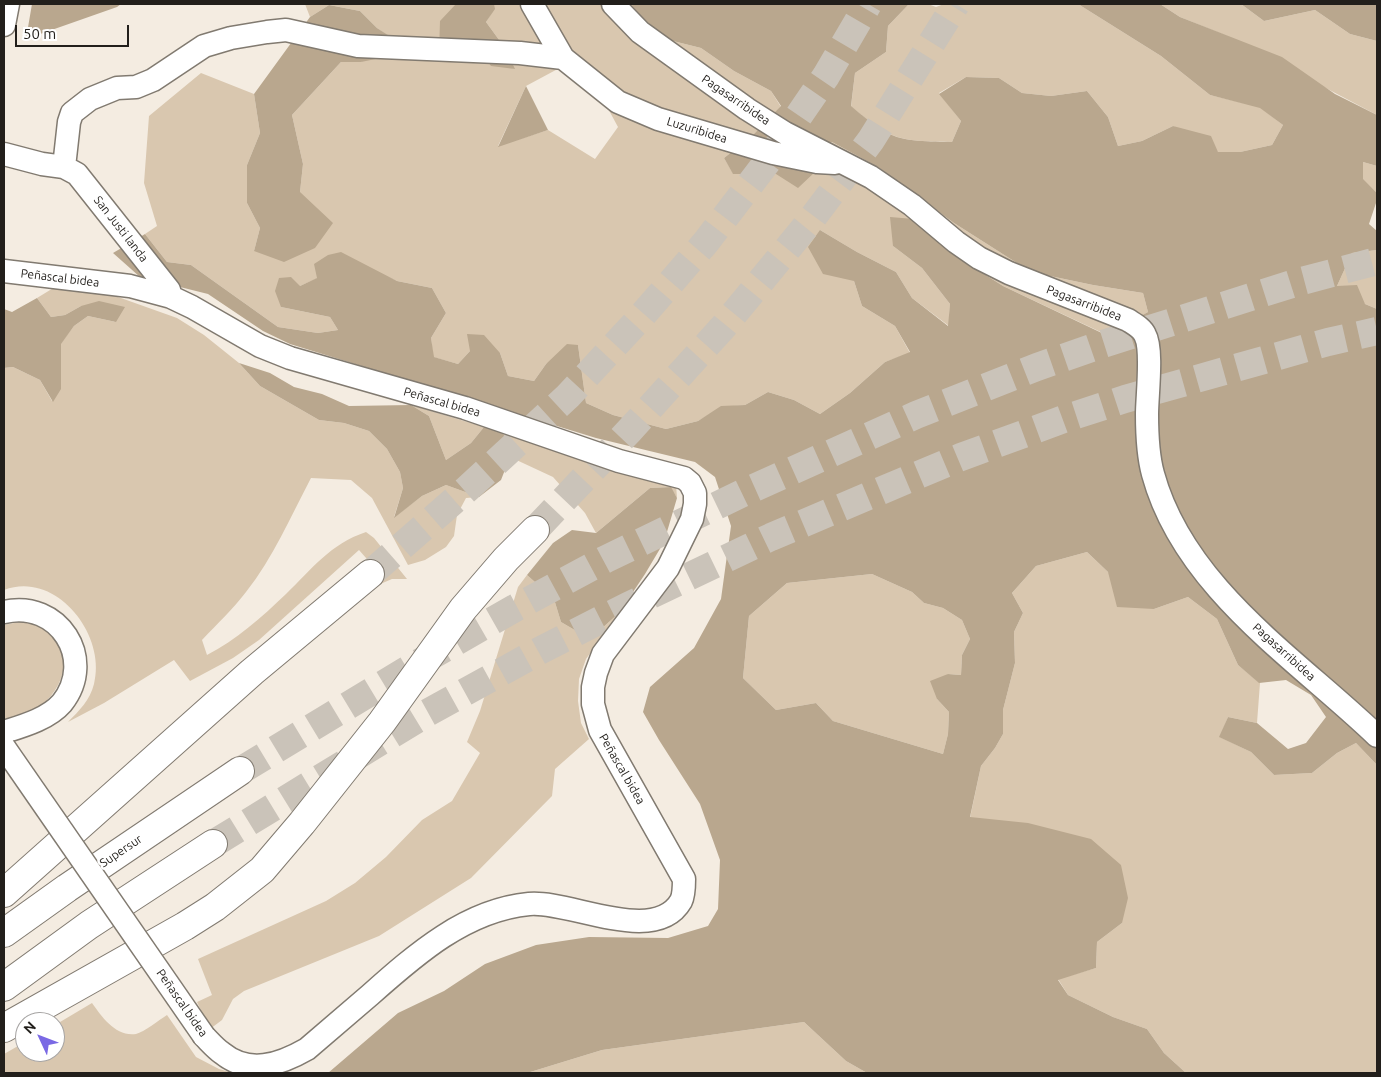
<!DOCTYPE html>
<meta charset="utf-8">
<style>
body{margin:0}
#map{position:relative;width:1381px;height:1077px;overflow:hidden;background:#f4ece1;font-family:Ubuntu,sans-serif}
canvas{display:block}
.frame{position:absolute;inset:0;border:5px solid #221f1b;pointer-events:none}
.north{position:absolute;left:15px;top:1012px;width:50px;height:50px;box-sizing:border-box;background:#fff;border:1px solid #a7a5a4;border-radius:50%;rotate:313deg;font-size:14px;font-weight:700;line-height:20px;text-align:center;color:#221f1b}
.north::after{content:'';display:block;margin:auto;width:18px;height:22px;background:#7a69e4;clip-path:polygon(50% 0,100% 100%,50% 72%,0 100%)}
.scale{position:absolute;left:15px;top:25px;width:114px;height:22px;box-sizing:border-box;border:2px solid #221f1b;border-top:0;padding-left:6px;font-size:15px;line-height:18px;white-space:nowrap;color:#221f1b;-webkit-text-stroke:4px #fff;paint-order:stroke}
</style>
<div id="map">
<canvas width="1381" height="1077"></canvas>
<div class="frame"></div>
<div class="north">N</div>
<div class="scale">50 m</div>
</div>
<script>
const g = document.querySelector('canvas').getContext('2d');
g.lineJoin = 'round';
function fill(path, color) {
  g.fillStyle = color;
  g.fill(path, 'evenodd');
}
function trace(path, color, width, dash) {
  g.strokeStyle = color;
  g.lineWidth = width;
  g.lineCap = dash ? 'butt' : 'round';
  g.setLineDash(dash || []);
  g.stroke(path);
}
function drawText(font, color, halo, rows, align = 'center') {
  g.font = font + ' Ubuntu,sans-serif';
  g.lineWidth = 5;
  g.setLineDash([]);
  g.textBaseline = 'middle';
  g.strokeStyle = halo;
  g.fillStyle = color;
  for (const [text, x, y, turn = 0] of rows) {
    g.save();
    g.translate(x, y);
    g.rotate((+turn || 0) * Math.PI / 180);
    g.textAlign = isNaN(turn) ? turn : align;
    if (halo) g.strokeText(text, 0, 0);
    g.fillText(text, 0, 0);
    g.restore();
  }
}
const green = new Path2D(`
 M305 4H456L478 49 514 69 505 48 486 22 494 9V4H631L640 16 669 40 701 48 734 71 771 91 781 107 753 135 724 158 733 173 776 174 806 153 832 142 878 167 954 223 1031 272 1093 285 1143 293 1148 312 1107 335 1003 286 970 265 893 246 922 268 950 304 949 326 912 298 896 272 857 252 820 230 854 281 862 306 895 326 910 353 885 362 850 393 820 414 794 400 768 392 745 405 722 407 698 421 666 429 613 415 586 403 578 345 546 364 534 381 508 376 500 353 470 351 458 364 433 357 431 338 446 313 432 288 397 281 371 270 318 278 300 286 281 307 330 317 338 330 318 333 278 327 191 265 167 262 145 234 157 226 144 183 149 116 201 73 254 94 260 133 247 165V203L260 228 254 251 300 192 303 164 292 115 341 62H361L390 37 377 28 360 11 329 5 310 17ZM580 57 618 127 595 159 548 130 498 146 526 86Z
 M909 4H928L936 7 944 4H1078L1161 56 1210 95 1260 107 1283 125 1272 145 1240 152H1218L1173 126 1142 141 1118 146 1108 117 1087 91 1051 96 1022 93 999 78 966 77 939 93 961 121 952 142C931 141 905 143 886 132 873 125 862 115 851 107L855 73 886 52 888 26Z
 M1160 4H1241L1264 21 1315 10 1350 34 1377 41V115L1227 36 1180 17Z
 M1363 162 1377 166V193L1363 180Z
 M1377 250V309L1365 304 1337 286 1352 253Z
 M55 287 104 292 177 318 204 335 239 363 260 386 319 420 344 423 369 431 387 449 400 472 403 488 394 517 422 496 446 485 479 497 466 498 457 515 454 536 446 547 425 560 408 565 372 498 351 480 311 478C291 516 273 558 246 592 233 609 217 624 202 640L207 655C236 640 262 617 286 594 312 569 330 544 366 532L374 538 407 579H392L378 585 381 575 359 550 259 640 233 658 190 681 174 660 104 703 68 722C79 711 90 700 94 684 107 635 56 570 4 590V366L5 368 13 367 40 380 52 401 61 378 60 344 74 326 88 316 116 322 81 306 65 315 51 317 37 298Z
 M411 405 484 427 471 443 446 460 429 416Z
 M503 432 676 484 677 498 670 487 650 488 596 533 585 513 553 477 510 457Z
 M1087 552 1108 572 1154 609 1188 597 1217 619 1238 665 1260 683 1257 723 1228 717 1220 737 1251 752 1274 775 1312 773 1337 753 1356 743 1377 765V1073H1186L1164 1053 1147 1029 1113 1017 1068 995 1058 979 1096 968 1097 942 1122 923 970 818 981 766 995 748 1003 734V710L1015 663 1014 632 1023 613 1012 593 1036 566Z
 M872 574 912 592 924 603 943 608 962 620 970 639 962 655 961 675 948 674 937 699 949 712 948 734 943 754 833 721 816 703 776 710 743 678 749 616 787 583Z
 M527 575 554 599 561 622 590 639 619 613 586 659 579 679 578 701 581 723 589 739 555 769 552 796 471 878 379 936 244 991 233 999 222 1020 210 1029 197 1002 212 995 198 959 326 901 355 883 386 857 422 820 452 801 480 753 467 742 480 711 518 587Z
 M19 622C24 622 30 621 35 622 44 624 50 631 56 638 78 668 51 709 19 717 15 718 9 718 4 719V625Z
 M92 1003C102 1017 116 1037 136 1034 144 1032 159 1020 167 1015L196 1057 219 1069 233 1073H4V1054L25 1042V1052H55V1025Z
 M804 1022 846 1061 867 1073H527L602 1050Z`);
const forest = new Path2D(`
 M32 4H121L117 7 26 39Z
 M456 4H494L495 9 486 22 505 48 515 69 491 66 478 49 439 53 440 21Z
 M631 4H909L888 26 886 52 855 73 851 106C862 115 873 125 886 132 904 143 931 141 952 142L961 121 939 94 966 77 999 78 1022 93 1051 96 1087 91 1108 117 1118 146 1142 141 1173 126 1211 136 1218 152H1240L1272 145 1283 125 1260 108 1210 95 1161 56 1078 4H1160L1180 17 1282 57 1335 94 1377 115V166L1363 162V179L1377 193V200L1369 224 1377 231V250L1352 253 1337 286 1357 285 1365 304 1377 309V765L1356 743 1337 753 1312 773 1274 775 1251 752 1219 737 1228 717 1257 723 1288 749 1306 743 1326 717 1311 695 1286 680 1259 683 1238 665 1217 619 1188 597 1154 609 1117 607 1108 572 1087 552 1036 566 1012 593 1023 613 1014 632 1015 663 1003 710V734L995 748 981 766 970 817 1028 823 1091 839 1121 865 1128 898 1122 923 1097 942 1096 968 1058 980 1068 995 1113 1017 1147 1029 1164 1053 1186 1073H867L846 1061 804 1022 602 1050 527 1073H328L398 1013 444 991 485 964 536 945 589 937 668 938 708 926 718 909 720 860 700 804 659 740 643 712 650 687 694 648 721 599 731 526 715 477 695 462 596 438 290 344 263 331 208 294 140 277 113 253 145 234 167 262 191 265 278 327 318 333 338 330 330 317 281 307 275 291 279 278 291 277 300 286 317 278 314 264 328 255 341 252 397 281 432 288 446 313 431 338 434 357 458 364 470 351 467 334 484 335 500 353 508 376 534 381 546 364 567 344 578 345 586 403 613 415 666 429 698 421 721 406 745 405 768 392 794 400 820 414 850 393 885 362 910 352 895 326 862 306 854 281 823 274 808 247 820 230 857 252 896 272 912 298 948 326 950 304 922 268 893 246 890 217 914 219 970 265 1003 286 1106 335 1148 312 1143 293 1093 285 1031 272 954 223 878 167 832 142 806 153 816 171 798 188 776 174H733L724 158 753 135 781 106 771 91 734 71 701 48 669 40 640 16ZM872 574 912 592 924 603 943 608 962 620 970 639 962 655 961 675 948 674 930 681 937 699 949 712 948 734 943 754 833 721 816 703 776 710 743 678 749 616 787 583Z
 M1241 4H1377V41L1350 34 1315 10 1264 21Z
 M329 5 360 11 377 28 391 37 395 55 361 62H341L292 115 303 164 300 192 333 223 315 248 284 262 254 251 260 228 247 203V165L260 133 254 94 310 17Z
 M526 86 548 130 498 147Z
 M37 298 51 317 65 315 81 306 99 301 125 307 116 322 88 316 74 326 61 344V389L53 402 40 380 13 367 4 368V309L12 312Z
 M239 363 270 373 294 387 322 394 349 406 411 405 429 416 446 460 471 443 484 427 503 432 510 457 501 480 479 497 446 485 422 496 394 518 403 488 400 472 387 449 369 431 344 423 319 420 260 386Z
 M671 487 677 498 664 542 645 574 619 613 590 639 561 622 554 599 527 575 553 543 572 530 596 533 650 488Z`);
const highwayTunnel = new Path2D(`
 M535 530 629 431 724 326 811 220 871 140 956 4
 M370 574 466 490 568 396 640 318 706 242 767 162 826 76 868 4
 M240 771 417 664 515 608 606 559 745 492 916 415 1037 367 1103 344 1298 282 1377 261
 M213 844 427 713 543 649 628 606 771 537 961 457 1064 419 1125 399 1328 342 1377 331`);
const minor = new Path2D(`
 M532 4 563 58 618 102 658 119 773 153 817 162 835 163
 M613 4 640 32 747 109 785 133 871 177 912 205 956 242 979 258 1009 273 1128 320C1134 324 1142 328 1145 335 1153 349 1147 396 1147 414 1147 433 1148 456 1153 474 1184 588 1297 659 1377 736
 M4 25 8 4
 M4 154 42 164 64 167 77 174 169 290 171 297
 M64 167 69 122 72 113 90 99 117 88 136 87 153 80 204 46 231 38 267 32 286 30 358 46 520 53 563 58
 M4 271 130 286 171 297 192 307 260 346 290 358 465 408 619 461 684 478 690 483 695 493V504L692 519 668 568 603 654 596 673 593 687V704L600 730 684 879C684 886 684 895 681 901 655 946 569 900 529 904 466 910 416 954 370 995 349 1013 328 1031 307 1049 279 1065 249 1075 222 1053 215 1048 210 1042 204 1036
 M4 612C58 599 97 659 62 703 48 719 23 726 4 732`);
const highway = new Path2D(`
 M4 893 252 672 370 574
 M4 933 67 888 240 771
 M4 987 89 925 213 844
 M4 1028 185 926 215 907 262 870 302 823 382 722 463 609 506 559 535 530`);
const minorBridge = new Path2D(`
 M4 747 204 1036`);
const streetNames = [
 ["Pagasarribidea",736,100,34],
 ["Luzuribidea",697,130,17],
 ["San Justi landa",121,229,52],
 ["Peñascal bidea",60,278,7],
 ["Pagasarribidea",1084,303,21],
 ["Peñascal bidea",442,402,16],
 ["Pagasarribidea",1284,652,42],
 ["Peñascal bidea",622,769,60],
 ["Supersur",121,851,-34],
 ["Peñascal bidea",182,1003,55]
];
fill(green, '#d9c7af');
fill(forest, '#b9a78e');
trace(highwayTunnel, '#cac3b9', 28, [28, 14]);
trace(minor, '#817a70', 25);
trace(highway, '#817a70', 30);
trace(minor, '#fff', 22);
trace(highway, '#fff', 28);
trace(minorBridge, '#817a70', 25, []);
trace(minorBridge, '#fff', 22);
drawText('12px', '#221f1b', '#fff', streetNames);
</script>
